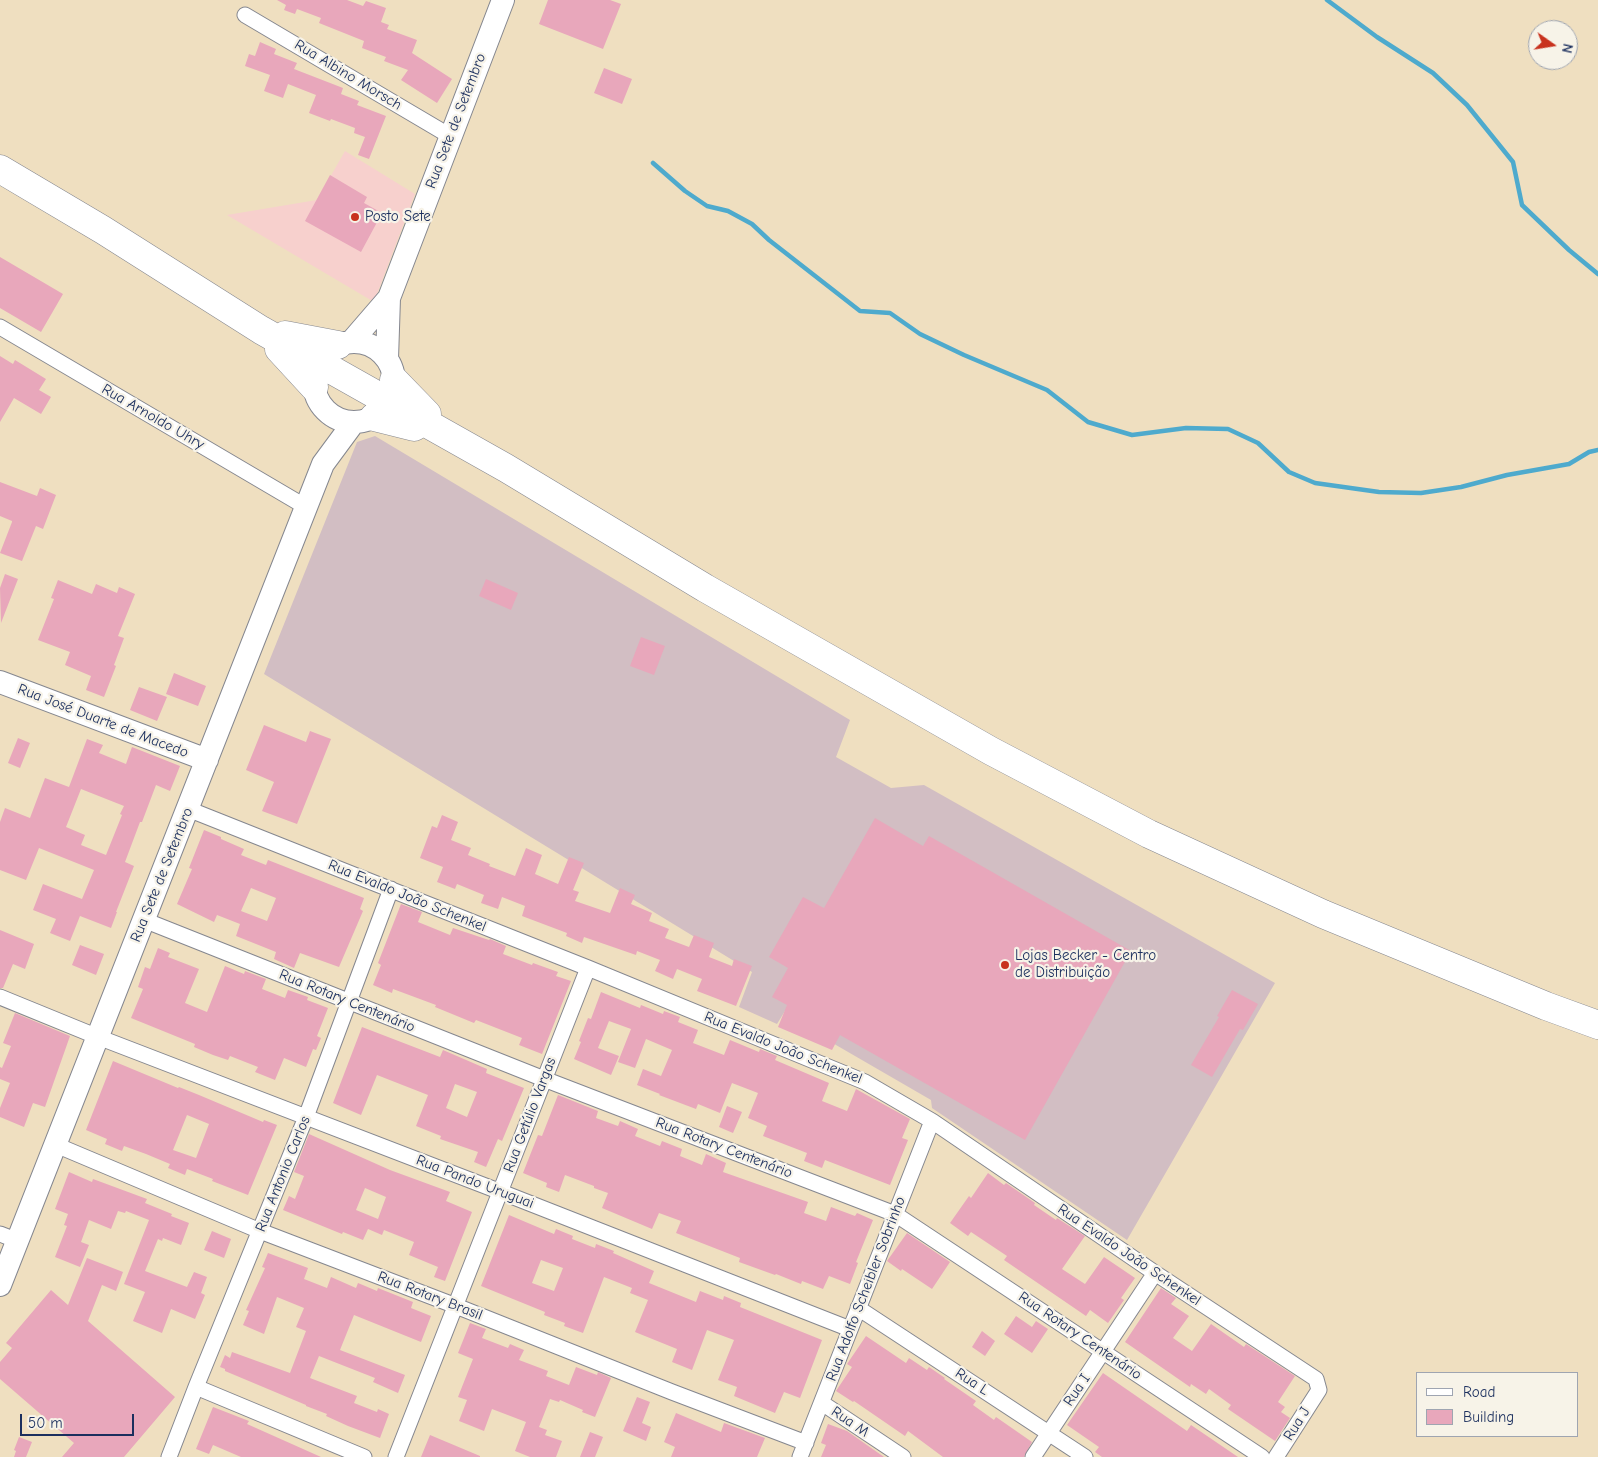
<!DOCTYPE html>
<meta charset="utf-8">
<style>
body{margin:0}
#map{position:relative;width:1598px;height:1457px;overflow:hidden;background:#efdfc0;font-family:"Comic Neue",sans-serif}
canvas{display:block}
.legend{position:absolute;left:1416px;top:1372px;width:162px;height:65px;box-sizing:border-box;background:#f7f3e8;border:1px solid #9fa5b1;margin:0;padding:6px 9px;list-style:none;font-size:15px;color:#1b2f5e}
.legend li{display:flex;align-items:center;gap:10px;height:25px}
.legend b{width:25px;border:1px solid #9fa5b1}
.north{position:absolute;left:1528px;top:20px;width:50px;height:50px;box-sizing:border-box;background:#f7f3e8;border:1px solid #9fa5b1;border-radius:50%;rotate:103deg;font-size:14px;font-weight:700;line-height:20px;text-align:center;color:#1b2f5e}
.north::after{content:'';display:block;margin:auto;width:18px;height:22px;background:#c8321e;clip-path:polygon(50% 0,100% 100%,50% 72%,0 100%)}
.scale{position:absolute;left:20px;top:1414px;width:114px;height:22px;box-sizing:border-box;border:2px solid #1b2f5e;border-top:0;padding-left:6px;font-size:15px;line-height:18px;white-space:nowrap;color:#1b2f5e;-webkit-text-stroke:4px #f7f3e8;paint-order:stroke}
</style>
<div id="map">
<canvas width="1598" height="1457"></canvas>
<ul class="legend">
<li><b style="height:6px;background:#fff"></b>Road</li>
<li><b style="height:14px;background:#e8a7bb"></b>Building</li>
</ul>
<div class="north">N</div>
<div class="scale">50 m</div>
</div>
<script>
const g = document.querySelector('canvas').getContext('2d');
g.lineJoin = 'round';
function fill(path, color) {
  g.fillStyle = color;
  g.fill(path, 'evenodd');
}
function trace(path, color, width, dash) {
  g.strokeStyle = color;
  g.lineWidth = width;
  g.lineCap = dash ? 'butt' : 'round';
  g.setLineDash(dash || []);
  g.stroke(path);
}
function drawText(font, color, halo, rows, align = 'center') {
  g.font = font + ' "Comic Neue",sans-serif';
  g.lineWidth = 4.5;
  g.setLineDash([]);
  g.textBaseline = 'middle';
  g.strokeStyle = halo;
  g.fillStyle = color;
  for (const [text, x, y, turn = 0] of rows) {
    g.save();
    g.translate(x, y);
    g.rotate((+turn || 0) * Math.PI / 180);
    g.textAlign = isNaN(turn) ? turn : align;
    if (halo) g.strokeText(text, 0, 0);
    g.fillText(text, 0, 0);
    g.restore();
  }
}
const built = new Path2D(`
 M345 151 415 194 374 302 227 215 317 200Z`);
const industrial = new Path2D(`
 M375 436 850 720 836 757 891 788 924 785 1275 983 1127 1240 932 1108 931 1100 836 1045 785 1011 777 1024 739 1007 752 972 264 674 357 442Z`);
const stream = new Path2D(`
 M1327 0 1377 37 1433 73 1467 105 1513 162 1522 205 1569 250 1598 274
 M653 163 685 191 707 206 728 211 752 224 769 240 860 311 890 313 920 334 964 355 1047 390 1088 422 1132 435 1186 428 1228 429 1258 443 1289 472 1315 483 1379 492 1421 493 1461 487 1507 475 1569 464 1589 452 1598 450`);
const building = new Path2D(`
 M277 0H347L363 6 366 1 386 8 381 22 389 25 387 29 417 40 412 53 452 79 437 103 401 80 408 70 384 61 386 57 362 48 364 41 319 23 321 18 297 9 295 14 284 10 286 5Z
 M548 0H610L621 4 603 49 539 24Z
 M260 42 276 49 274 54 297 63 294 69 343 88 341 94 359 101 357 105 386 116 369 159 358 155 365 137 354 133 355 128 331 119 330 121 309 113 316 95 288 84 283 98 264 91 270 75 245 66 249 54 255 56Z
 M604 68 632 79 622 104 594 93Z
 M330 175 367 197 364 203 382 213 361 252 305 221Z
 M0 257 63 294 41 332 0 308Z
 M0 356 13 364 15 360 46 379 39 390 51 397 41 414 14 398 0 422Z
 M0 482 37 496 40 488 56 495 43 529 36 526 22 561 0 553 12 522V521L0 516Z
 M5 574 18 579 1 623 0 588Z
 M486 579 518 593 511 610 479 596Z
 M58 580 92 594 96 584 117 593 119 587 135 594 118 636 124 638 114 665 116 666 104 697 86 690 91 676 65 665 70 652 38 640 54 599 51 598Z
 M641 637 665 646 654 675 630 666Z
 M174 673 206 686 198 706 166 694Z
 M139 687 167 697 157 721 130 710Z
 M264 725 306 742 310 731 331 739 297 824 262 811 274 782 246 770Z
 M18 738 30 743 20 768 8 763Z
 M87 739 103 745 99 753 126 764 132 747 180 766 170 791 156 785 142 822H140L125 862 134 866 116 912H117L111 928 80 916 70 941 50 933 56 919 33 910 43 884 82 899 94 870 39 848 26 880 0 870V822L5 808 30 818 45 778 69 787ZM81 789 124 806 120 814 122 815 106 855 81 845 85 835 66 827Z
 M442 815 458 822 451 840 471 848 468 855 490 864 489 866 515 876 526 848 542 855 535 874 558 884 569 857 584 863 573 890 579 892 575 901 610 913 620 888 635 895 631 904 652 913 649 921 669 929 665 938 689 947 694 935 714 943 709 957 732 966 734 959 752 966 736 1006 697 991 702 979 677 969 673 979 655 971 660 960 637 951 636 955 584 937 582 943 566 936 567 933 522 916 525 906 502 897 498 909 481 903 484 895 457 884 455 889 437 882 443 867 420 858 432 826 437 828Z
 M875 818 923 846 929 836 1131 951 1025 1140 840 1035 832 1050 778 1027 787 1005 772 997 788 968 769 957 803 897 824 908Z
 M204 830 221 837V839L244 849 241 855 266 865 268 860 364 898 360 909 363 911 339 967 300 953 294 968 274 959 276 952 236 936 240 924 217 915 214 922 177 904 192 869 189 868ZM251 888 276 898 267 921 241 911Z
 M401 904 422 912 418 922 450 935 453 928 489 940 490 939 506 946 503 954 532 965 533 963 558 972 556 976 571 981 542 1054 519 1045 522 1038 476 1020 474 1023 435 1007 436 1005 393 989 392 993 373 985 381 965 378 963Z
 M0 930 34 944 25 969 13 964 3 988H0Z
 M80 945 104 954 96 975 72 965Z
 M158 948 170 953 168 957 199 969 185 1003 207 1012 225 966 244 974 245 971 266 979 262 989 285 998 288 990 308 997 307 1000 328 1008 317 1036 321 1038 316 1050 313 1049 306 1067 284 1058 275 1080 255 1072 258 1067 230 1056 228 1060 213 1055 194 1047 195 1044 131 1018 143 989 138 987 145 967 150 969Z
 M1232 990 1258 1004 1243 1030 1240 1029 1212 1077 1191 1065 1219 1017 1217 1016Z
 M601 992 640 1008 641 1005 663 1014 664 1011 680 1017 678 1022 698 1030 693 1043 724 1055 730 1040 759 1052 760 1049 777 1056 775 1060 829 1083 822 1101 847 1111 856 1089 910 1119 902 1138 908 1140 890 1185 825 1160 822 1168 804 1161 807 1153 763 1136 767 1126 748 1118 758 1093 732 1083 720 1113 698 1104 696 1109 659 1095 660 1094 637 1085 643 1069 661 1076 672 1050 646 1039 635 1068 618 1062 631 1029 609 1021 598 1048 619 1056 611 1075 574 1059 581 1042 579 1041 588 1018 591 1019Z
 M15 1013 70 1036 45 1107 33 1103 24 1127 0 1117V1108L10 1083 0 1079V1067L2 1068 11 1046 3 1043Z
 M362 1027 440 1057 443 1050 487 1069 486 1073 524 1088 502 1141 498 1139 486 1167 474 1162 478 1152 440 1139 441 1136 416 1126 428 1095 377 1075 361 1115 333 1103ZM455 1084 477 1092 467 1117 446 1108Z
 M113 1061 178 1088 179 1087 199 1095 263 1122 264 1120 277 1125 248 1195 212 1181 213 1179 187 1169 185 1175 168 1168 170 1164 146 1154 124 1146 122 1151 105 1144 107 1139 86 1130ZM187 1115 209 1124 196 1158 173 1150Z
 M558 1095 598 1111 596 1118 618 1126 620 1121 638 1129 635 1136 660 1146 662 1141 682 1149 680 1156 702 1165 706 1154 726 1163 723 1172 808 1202 804 1213 826 1221 831 1207 855 1216 857 1213 873 1220 856 1262 858 1263 850 1284 829 1276 823 1289 802 1281 801 1284 776 1274 775 1275 739 1262 740 1258 676 1233 681 1221 659 1213 652 1229 602 1208 608 1193 594 1188V1186L565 1175 559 1192 546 1187 547 1183 523 1173 538 1135 542 1136Z
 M727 1106 742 1112 733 1133 719 1127Z
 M309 1134 390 1170 450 1192 446 1201 472 1212 445 1281 434 1277 438 1267 409 1255 414 1242 384 1230 382 1235 368 1229 363 1240 343 1232 342 1234 283 1210 289 1196 295 1199 304 1176 294 1172ZM365 1188 386 1197 378 1219 356 1210Z
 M69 1172 92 1182 93 1179 147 1199 145 1203 172 1214 171 1216 189 1223 181 1245 163 1238 162 1241 158 1239 145 1271 187 1287 194 1272 207 1277 201 1293 205 1295 195 1319 171 1309 162 1333 133 1321 145 1292 124 1284 149 1220 126 1211 125 1213 118 1211 111 1229 89 1220 81 1242 89 1245 80 1267 55 1257 67 1226 64 1225 68 1214 55 1209Z
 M988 1173 1004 1185 1006 1183 1035 1203 1034 1205 1056 1220 1057 1218 1085 1236 1062 1269 1085 1284 1104 1257 1135 1278 1121 1298 1124 1300 1108 1323 1090 1310 1086 1316 1004 1260 1007 1256 971 1232 968 1236 950 1223 969 1196 971 1198Z
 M509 1215 554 1234 556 1229 573 1236 572 1239 595 1248 596 1244 614 1251 613 1253 654 1271 649 1283 696 1302 700 1291 723 1300 724 1296 741 1303 740 1307 822 1340 800 1398 784 1392 775 1413 734 1396 737 1387 718 1380 734 1340 707 1330 692 1370 672 1362 677 1349 635 1332 648 1300 630 1293 632 1288 604 1277 583 1333 564 1326 565 1323 544 1315 545 1312 481 1286ZM541 1260 563 1268 554 1291 532 1283Z
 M212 1231 231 1239 224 1258 204 1250Z
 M907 1233 950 1262 932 1289 902 1269 901 1271 887 1261Z
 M268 1253 308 1268 304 1279 327 1288 331 1277 356 1288 358 1283 377 1291 378 1288 413 1302 411 1308 431 1316 421 1342 354 1315 340 1350 405 1375 398 1393 373 1382 375 1378 319 1356 310 1378 357 1396 354 1403 377 1412 378 1409 389 1414 380 1438 348 1426 326 1416 327 1414 306 1406V1405L225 1371V1369L220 1367 225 1355 230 1358 232 1352 290 1373 306 1331 296 1327 304 1308 277 1297 264 1334 243 1325 249 1311 246 1310 265 1268 262 1267Z
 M87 1258 123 1272 116 1291 102 1285 88 1321 175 1397 124 1457H62L74 1443 0 1379V1362L12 1348 6 1343 51 1290 68 1305Z
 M1161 1288 1176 1298 1171 1304 1189 1316 1173 1338 1192 1351 1211 1324 1244 1347 1246 1344 1295 1376 1278 1402 1285 1407 1281 1412 1290 1418 1275 1441 1228 1409 1231 1405 1209 1389 1206 1394 1191 1384 1190 1387 1125 1342Z
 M1016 1316 1032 1327 1036 1321 1048 1329 1032 1353 1004 1334Z
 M470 1323 486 1329 482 1338 508 1348 510 1344 524 1350 519 1360 548 1371 546 1376 569 1385 576 1367 597 1375 598 1372 611 1378 595 1417 582 1412 583 1410 560 1400 559 1402 550 1399 539 1427 547 1430 545 1435 562 1441 556 1457H530L515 1451 526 1422 492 1409 484 1431 459 1421 467 1400 458 1397 473 1359 458 1353Z
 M982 1331 995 1341 985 1356 972 1347Z
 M866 1336 906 1363 909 1358 927 1370 929 1367 945 1378 944 1379 976 1401 973 1405 994 1420 996 1417 1032 1442 1024 1457H943L908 1431 905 1436 854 1401 853 1402 836 1391 852 1367 847 1364Z
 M1103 1373 1187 1431 1191 1425 1238 1457H1102L1095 1452 1099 1447 1067 1425Z
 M637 1397 650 1402 642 1423 651 1427 646 1441 623 1431Z
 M213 1407 249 1421 247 1424 321 1457H241L213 1445 209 1454 196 1449Z
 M676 1413 721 1432 724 1423 765 1438 757 1457H671L675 1447 664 1442Z
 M828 1424 847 1431 884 1457H821L826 1445 821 1443Z
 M590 1432 603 1437 595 1457H580Z
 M430 1435 480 1456V1457H421Z
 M19 1437 32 1442 26 1457H14L16 1451 14 1450Z`);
const street = new Path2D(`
 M245 15 450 136
 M0 327 306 507
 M188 809 588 968 865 1082 932 1121 1155 1273 1316 1379 1319 1390 1276 1457
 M144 920 544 1079 895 1214 1262 1457
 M0 997 98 1037 501 1192 850 1329
 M56 1145 260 1231 456 1306 672 1392 806 1443
 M0 1234 18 1241
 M858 1308 1085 1457
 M196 1387 364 1457
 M822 1403 903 1457
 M169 1457 196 1387 306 1117 391 889
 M396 1457 588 968
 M800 1457 932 1121
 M1033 1457 1155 1273`);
const secondary = new Path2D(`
 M351 342 389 298
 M314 382a40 40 0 1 1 80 0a40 40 0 1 1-80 0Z
 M387 359 389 298 503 0
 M0 682 207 760
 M0 1285 323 464 354 422`);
const highway = new Path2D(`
 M0 169 103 230 261 330 506 468 705 588 991 751 1149 834 1323 914 1546 1006 1598 1025
 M285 335 338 345
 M279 349 314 387
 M394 380 427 414
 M374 417 414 427`);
const markers = [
 [355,217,5,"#c8321e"],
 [1005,965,5,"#c8321e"]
];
const streetNames = [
 ["Rua Albino Morsch",348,75,31],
 ["Rua Sete de Setembro",456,121,-69],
 ["Rua Arnoldo Uhry",153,417,30],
 ["Rua José Duarte de Macedo",103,721,21],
 ["Rua Sete de Setembro",162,875,-68],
 ["Rua Evaldo João Schenkel",407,896,22],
 ["Rua Rotary Centenário",347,1001,22],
 ["Rua Evaldo João Schenkel",783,1048,22],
 ["Rua Getúlio Vargas",530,1115,-69],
 ["Rua Rotary Centenário",724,1148,21],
 ["Rua Antonio Carlos",283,1174,-68],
 ["Rua Pando Uruguai",475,1182,21],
 ["Rua Evaldo João Schenkel",1129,1255,34],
 ["Rua Adolfo Scheibler Sobrinho",866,1289,-69],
 ["Rua Rotary Brasil",430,1296,21],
 ["Rua Rotary Centenário",1080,1336,34],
 ["Rua L",972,1382,33],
 ["Rua I",1077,1390,-56],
 ["Rua M",850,1422,34],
 ["Rua J",1297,1424,-58]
];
const poiNames = [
 ["Posto Sete",365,217],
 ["Lojas Becker - Centro",1015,956],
 ["de Distribuição",1015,973]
];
fill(built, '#f7d0cd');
fill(industrial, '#d2bec3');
trace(stream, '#4eaacd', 4.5);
fill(building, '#e8a7bb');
trace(street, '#85878f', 17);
trace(secondary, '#85878f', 24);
trace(highway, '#85878f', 29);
trace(street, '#fff', 15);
trace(secondary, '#fff', 22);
trace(highway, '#fff', 28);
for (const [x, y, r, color] of markers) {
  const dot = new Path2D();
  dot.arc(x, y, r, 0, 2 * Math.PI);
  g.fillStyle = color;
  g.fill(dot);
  trace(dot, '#f7f3e8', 2);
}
drawText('15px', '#1b2f5e', '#f7f3e8', streetNames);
drawText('15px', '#1b2f5e', '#f7f3e8', poiNames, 'left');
</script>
